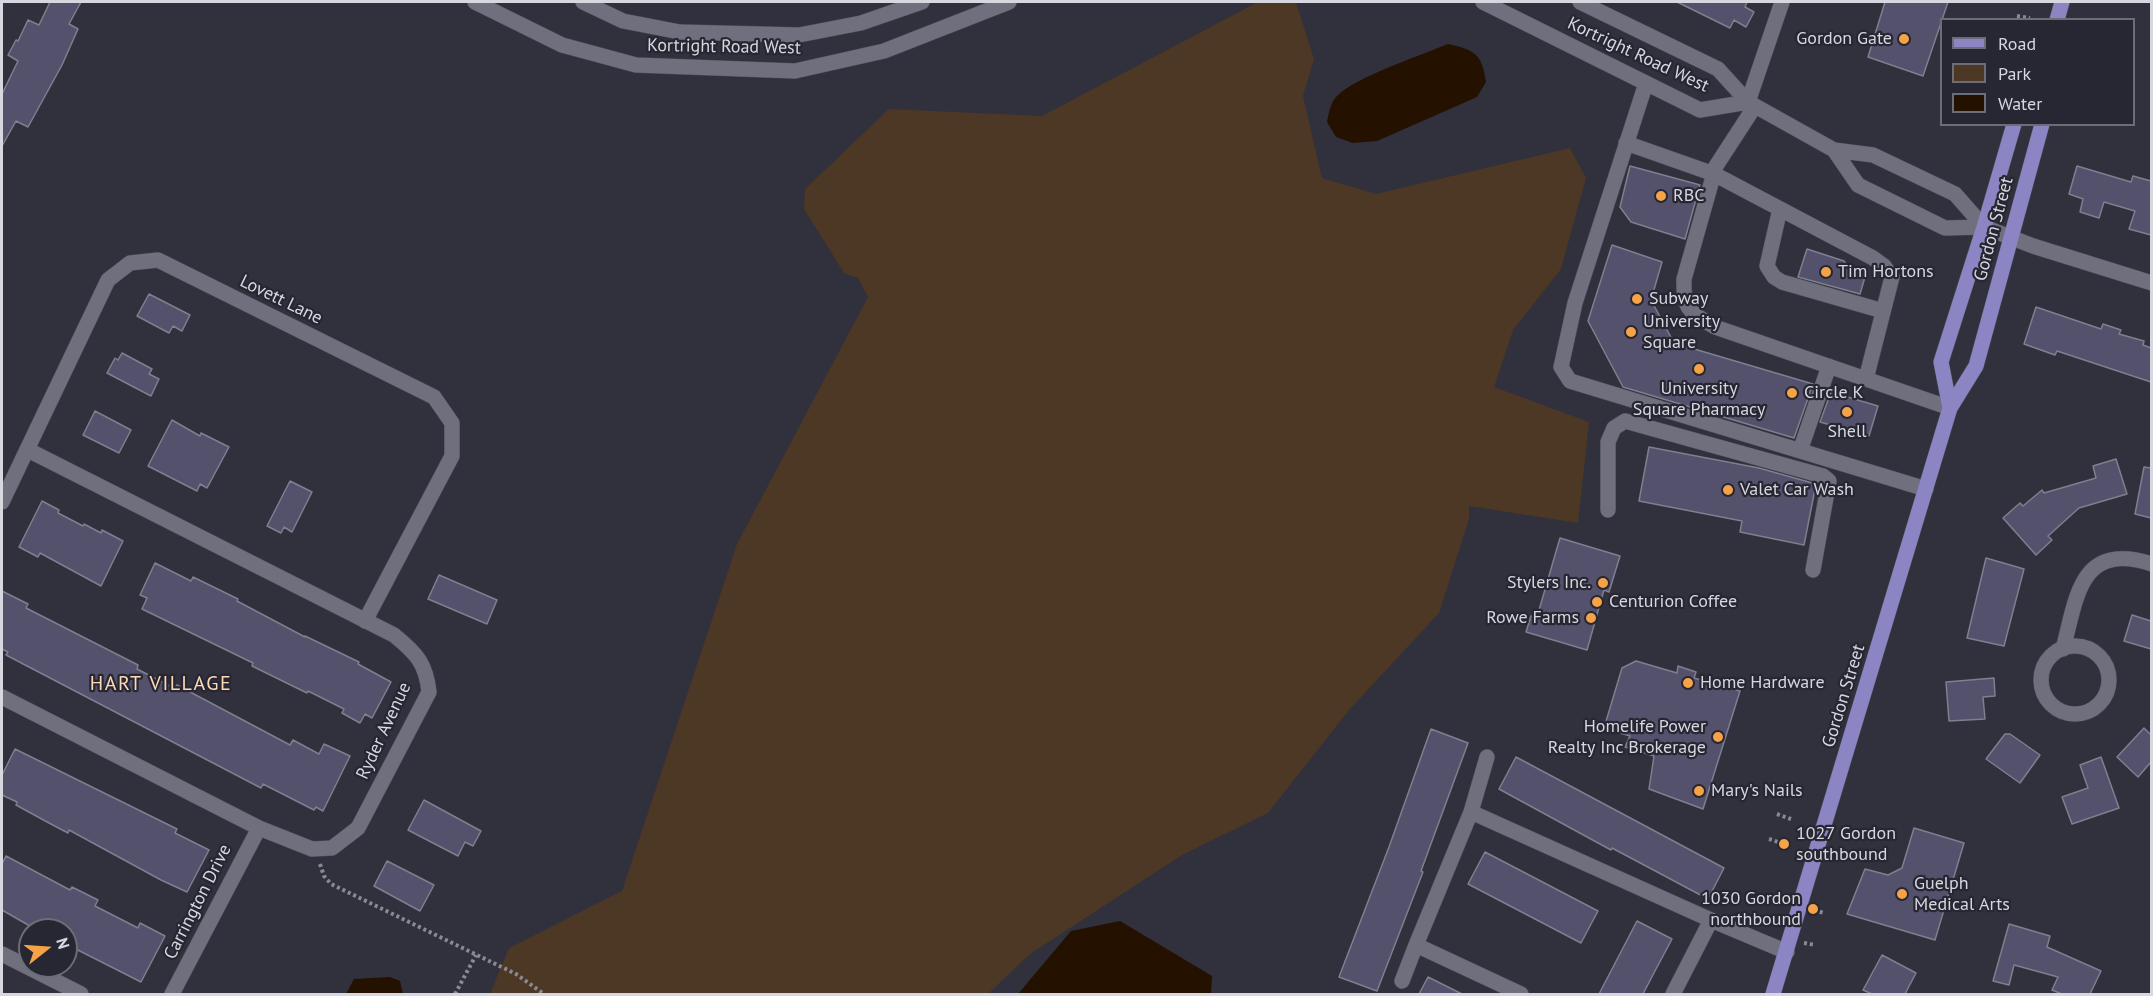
<!DOCTYPE html>
<style>
body{margin:0}
#map{position:relative;width:2153px;height:996px;overflow:hidden;background:#31303d;font-family:"PT Sans",sans-serif}
canvas{display:block}
.frame{position:absolute;inset:0;border:3px solid #d7d7df;pointer-events:none}
.legend{position:absolute;left:1940px;top:18px;width:195px;height:108px;box-sizing:border-box;background:#272633;border:2px solid #6d6d78;margin:0;padding:8px 10px;list-style:none;font-size:18px;color:#d7d7df}
.legend li{display:flex;align-items:center;gap:12px;height:30px}
.legend b{width:30px;border:2px solid #6d6d78}
.north{position:absolute;left:18px;top:918px;width:60px;height:60px;box-sizing:border-box;background:#272633;border:2px solid #6d6d78;border-radius:50%;rotate:73deg;font-size:16px;font-weight:700;line-height:24px;text-align:center;color:#d7d7df}
.north::after{content:'';display:block;margin:auto;width:21px;height:27px;background:#f6a246;clip-path:polygon(50% 0,100% 100%,50% 72%,0 100%)}
</style>
<div id="map">
<canvas width="2153" height="996"></canvas>
<div class="frame"></div>
<ul class="legend">
<li><b style="height:8px;background:#8b86c3"></b>Road</li>
<li><b style="height:16px;background:#4c3824"></b>Park</li>
<li><b style="height:16px;background:#241100"></b>Water</li>
</ul>
<div class="north">N</div>
</div>
<script>
const g = document.querySelector('canvas').getContext('2d');
g.lineJoin = 'round';
function fill(path, color) {
  g.fillStyle = color;
  g.fill(path, 'evenodd');
}
function trace(path, color, width, dash) {
  g.strokeStyle = color;
  g.lineWidth = width;
  g.lineCap = dash ? 'butt' : 'round';
  g.setLineDash(dash || []);
  g.stroke(path);
}
function drawText(font, color, halo, rows, align = 'center') {
  g.font = font + ' "PT Sans",sans-serif';
  g.lineWidth = 4.5;
  g.setLineDash([]);
  g.textBaseline = 'middle';
  g.strokeStyle = halo;
  g.fillStyle = color;
  for (const [text, x, y, turn = 0] of rows) {
    g.save();
    g.translate(x, y);
    g.rotate((+turn || 0) * Math.PI / 180);
    g.textAlign = isNaN(turn) ? turn : align;
    if (halo) g.strokeText(text, 0, 0);
    g.fillText(text, 0, 0);
    g.restore();
  }
}
const green = new Path2D(`
 M1258 2H1294L1297 5 1314 59 1303 96 1322 178 1376 194 1570 148 1586 178 1561 269 1513 330 1494 387 1589 422 1578 523 1469 506V519L1439 613 1349 710 1268 813 1182 855 1030 954 988 994H490L509 948 622 891 737 544 868 297 858 278 844 273 804 209 805 189 889 109 1042 116Z`);
const water = new Path2D(`
 M1448 44C1475 50 1482 54 1486 82L1477 97 1377 141 1353 143 1336 137 1327 122C1329 113 1330 103 1337 96 1357 76 1420 56 1448 44Z
 M1120 921 1212 976 1211 994H1018L1071 931Z
 M390 977 400 981 403 994H346L354 979Z`);
const building = new Path2D(`
 M50 2H81L69 24 78 29 62 65 28 127 16 121 2 146V94L18 61 8 55 16 40 18 41 28 20 39 25Z
 M1677 2H1747L1745 7 1754 12 1746 27 1734 20 1730 28Z
 M1885 2H1948L1923 76 1868 57Z
 M1630 166 1700 185 1685 239 1631 222 1620 207Z
 M2077 166 2131 182 2133 176 2151 181V235L2129 229 2135 211 2104 202 2099 218 2080 212 2083 199 2069 194Z
 M1612 245 1662 262 1651 300 1674 343 1813 384 1794 438 1623 387 1588 321Z
 M1807 249 1844 261 1848 267 1861 270 1865 277 1860 294 1798 277Z
 M149 294 190 315 182 331 173 326 169 333 137 316Z
 M2036 307 2101 329 2103 324 2121 330 2119 334 2144 341 2143 345 2151 348V382L2057 351 2055 355 2024 344Z
 M122 353 152 369 149 374 159 379 151 396 107 373 115 358 118 360Z
 M1831 392 1878 406 1869 436 1820 422Z
 M95 411 131 430 119 453 83 435Z
 M172 420 200 436 201 433 229 447 207 488 200 484 197 491 148 466Z
 M1649 447 1759 468 1816 484 1804 545 1740 532 1742 521 1639 501Z
 M2116 459 2127 494 2079 508 2048 536 2052 540 2036 555 2003 518 2020 503 2023 506 2042 490 2044 493 2096 478 2093 466Z
 M2144 467 2151 468V518L2135 514Z
 M290 481 312 492 292 532 284 527 281 533 267 526Z
 M42 501 59 510 58 513 83 526 84 524 101 533 102 530 123 541 101 586 40 553 38 557 19 547Z
 M1560 538 1620 556 1609 592 1604 590 1587 650 1526 632 1531 616 1537 617Z
 M1986 558 2024 569 2004 646 1967 638Z
 M155 563 191 581 193 577 238 599 237 601 305 637V636L359 662 358 664 391 682 372 718 365 714 360 723 342 713 344 709 308 691 307 693 252 666 253 663 142 609 147 598 140 595Z
 M439 575 497 600 487 624 428 599Z
 M2 591 28 604 26 608 138 665 137 669 174 688 177 685 290 745 293 740 319 754 324 744 350 756 323 811 316 807 314 810 263 784 261 788 6 655 8 652 2 649Z
 M2132 615 2151 621V649L2124 641Z
 M1636 661 1677 673 1678 666 1696 672 1694 678 1740 691 1703 809 1649 789 1654 756 1625 747 1630 736 1604 728 1622 668Z
 M1994 678 1995 696 1983 697 1985 719 1949 721 1946 682Z
 M2144 728 2151 735V762L2138 777 2117 757Z
 M1431 729 1468 743 1421 871 1423 872 1377 991 1339 977 1389 847Z
 M2005 734H2010L2040 755 2020 783 1986 759Z
 M15 749 177 829 175 833 209 850 187 892 161 880 69 830 68 833 49 823 16 805 17 802 2 795V775Z
 M1516 757 1724 868 1708 899 1612 848 1611 850 1499 789Z
 M2101 757 2119 808 2072 824 2062 797 2088 788 2080 765Z
 M424 800 481 831 473 846 465 842 458 856 408 830Z
 M1914 828 1964 843 1935 940 1847 914 1865 869 1888 875 1902 868Z
 M1485 852 1598 911 1581 943 1468 884Z
 M6 856 70 890 72 887 98 900 95 906 138 928 140 923 165 936 141 982 66 944V930H29L30 926 2 910V864Z
 M387 861 434 885 420 911 374 886Z
 M1637 921 1672 939 1655 971 1643 994H1599Z
 M2009 924 2050 936 2047 947 2101 971 2090 994H2062L2052 990 2058 977 2014 965 2009 985 1993 981Z
 M1882 955 1916 973 1905 994H1872L1863 990Z
 M1428 977 1462 994H1419Z`);
const path = new Path2D(`
 M2017 16 2030 18
 M1777 814 1791 819
 M1769 839 1784 844
 M320 864 324 876 331 884 516 974 544 994
 M1814 910 1824 913
 M1804 943 1815 945
 M455 994 476 955`);
const minor = new Path2D(`
 M475 2 562 45 636 65 795 71 884 51 1009 2
 M583 2 623 21 680 32 799 35 861 23 922 2
 M1483 2 1700 110 1748 102
 M1580 2 1718 69 1748 102 1834 150 1873 155 1955 194 1984 227
 M1646 83 1575 303 1561 367 1570 381 1926 489
 M1748 102 1782 2
 M1755 106 1716 166 1684 279C1683 311 1690 312 1715 327L1950 408
 M1626 143 1714 174 1873 258 1884 266 1892 277 1866 379
 M1834 150 1858 185 1945 228 1984 227 2033 246 2152 283
 M1780 209 1767 266 1774 277 1782 282 1883 311
 M1800 451 1829 366
 M2 502 108 280 130 263 158 260 434 397 452 423V456L365 621
 M1608 510V442L1614 428 1625 421 1823 476 1829 481 1813 570
 M2041 680a34 34 0 1 1 68 0a34 34 0 1 1-68 0Z
 M2063 649C2077 596 2080 541 2152 564
 M2 697 259 828 312 849 332 848 358 828 429 692C426 663 416 653 394 635L28 450
 M1471 812 1711 920 1787 952
 M1416 945 1521 994
 M2 954 81 994
 M1402 981 1416 945 1471 812 1487 757
 M172 994 259 828
 M1673 994 1711 920`);
const major = new Path2D(`
 M2057 20 2062 2
 M1950 408 1941 362 1984 227 2014 124
 M1773 994 1950 408 1976 366 2042 124`);
const markers = [
 [1904,39,6,"#f6a246"],
 [1661,196,6,"#f6a246"],
 [1826,272,6,"#f6a246"],
 [1637,299,6,"#f6a246"],
 [1631,332,6,"#f6a246"],
 [1699,369,6,"#f6a246"],
 [1792,393,6,"#f6a246"],
 [1847,412,6,"#f6a246"],
 [1728,490,6,"#f6a246"],
 [1603,583,6,"#f6a246"],
 [1597,602,6,"#f6a246"],
 [1591,618,6,"#f6a246"],
 [1688,683,6,"#f6a246"],
 [1718,737,6,"#f6a246"],
 [1699,791,6,"#f6a246"],
 [1784,844,6,"#f6a246"],
 [1902,894,6,"#f6a246"],
 [1813,909,6,"#f6a246"]
];
const poiNames = [
 ["Gordon Gate",1892,39,"right"],
 ["RBC",1673,196],
 ["Tim Hortons",1838,272],
 ["Subway",1649,299],
 ["University",1643,322],
 ["Square",1643,343],
 ["University",1699,389,"center"],
 ["Square Pharmacy",1699,410,"center"],
 ["Circle K",1804,393],
 ["Shell",1847,432,"center"],
 ["Valet Car Wash",1740,490],
 ["Stylers Inc.",1591,583,"right"],
 ["Centurion Coffee",1609,602],
 ["Rowe Farms",1579,618,"right"],
 ["Home Hardware",1700,683],
 ["Homelife Power",1706,727,"right"],
 ["Realty Inc Brokerage",1706,748,"right"],
 ["Mary's Nails",1711,791],
 ["1027 Gordon",1796,834],
 ["southbound",1796,855],
 ["Guelph",1914,884],
 ["Medical Arts",1914,905],
 ["1030 Gordon",1801,899,"right"],
 ["northbound",1801,920,"right"]
];
const streetNames = [
 ["Kortright Road West",724,47,1],
 ["Kortright Road West",1638,55,25],
 ["Gordon Street",1994,229,-75],
 ["Lovett Lane",281,300,26],
 ["Gordon Street",1844,696,-73],
 ["Ryder Avenue",384,731,-65],
 ["Carrington Drive",198,902,-63]
];
const neighbourhoodNames = [
 ["HART VILLAGE",161,684]
];
fill(green, '#4c3824');
fill(water, '#241100');
fill(building, '#53516c');
trace(building, '#7f7f8f', 1.5);
trace(minor, '#4e4d58', 16);
trace(major, '#4e4d58', 16);
trace(path, '#8a8a94', 4, [3, 3]);
trace(minor, '#6f6f7e', 15);
trace(major, '#8b86c3', 15);
for (const [x, y, r, color] of markers) {
  const dot = new Path2D();
  dot.arc(x, y, r, 0, 2 * Math.PI);
  g.fillStyle = color;
  g.fill(dot);
  trace(dot, '#272633', 2);
}
drawText('18px', '#d7d7df', '#272633', poiNames, 'left');
drawText('18px', '#d7d7df', '#272633', streetNames);
g.letterSpacing = '1.5px';
drawText('20px', '#fdd9b8', '#272633', neighbourhoodNames);
g.letterSpacing = '0px';
</script>
